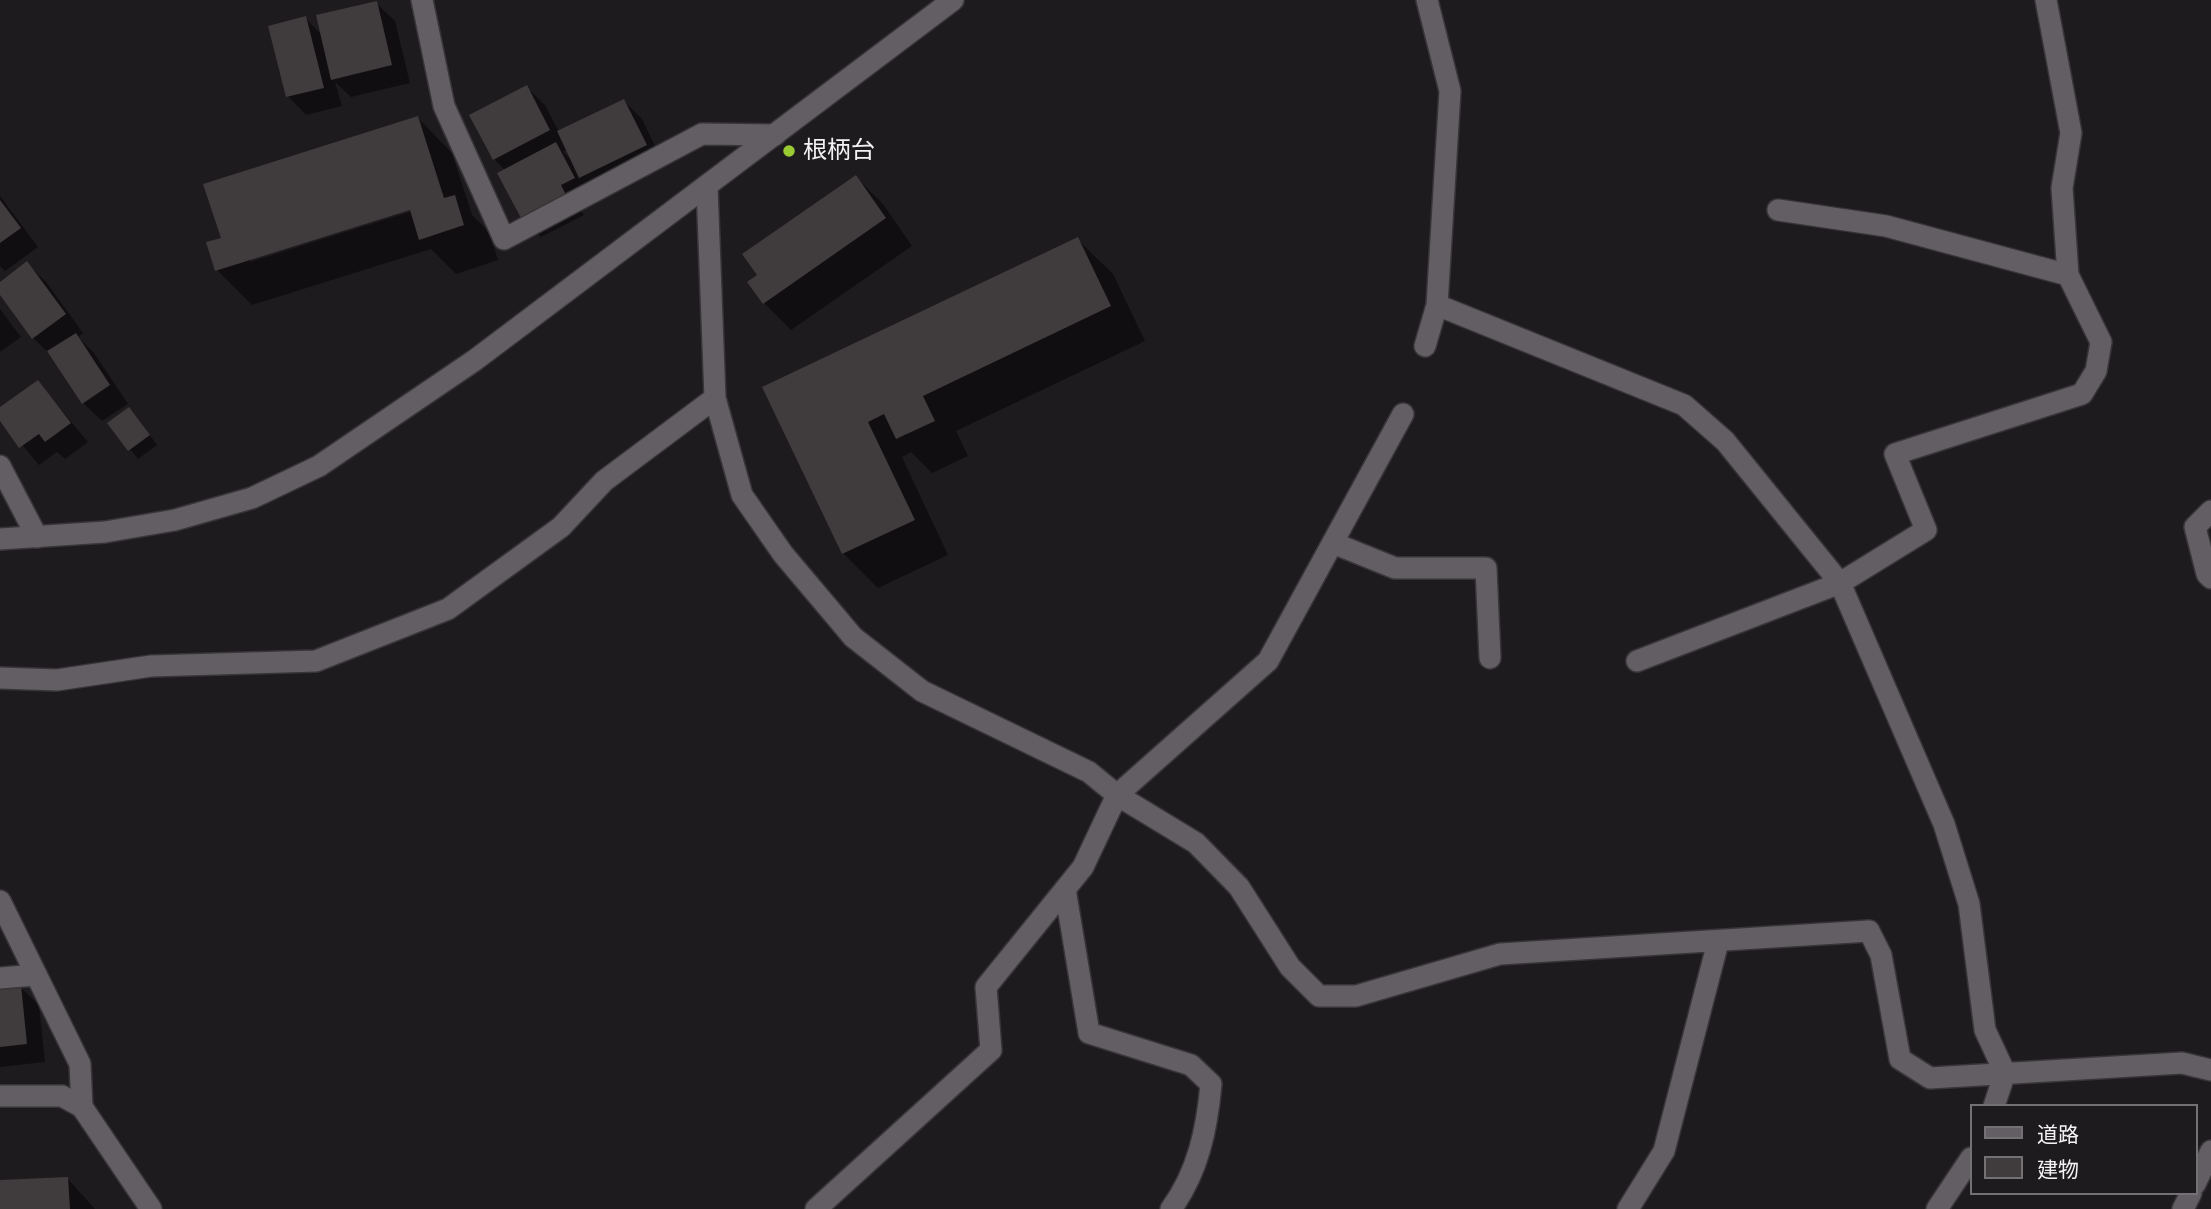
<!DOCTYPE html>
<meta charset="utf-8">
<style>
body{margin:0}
#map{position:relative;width:2211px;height:1209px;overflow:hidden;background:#1e1b1f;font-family:"PT Sans","Noto Sans JP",sans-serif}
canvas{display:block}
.legend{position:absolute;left:1970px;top:1104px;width:228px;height:91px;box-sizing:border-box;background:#1e1b1f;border:2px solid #737174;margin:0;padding:9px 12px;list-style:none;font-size:21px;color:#f3f1f3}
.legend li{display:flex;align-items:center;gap:14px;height:35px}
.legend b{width:35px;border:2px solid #737174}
</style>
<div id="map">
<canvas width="2211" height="1209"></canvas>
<ul class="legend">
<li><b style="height:9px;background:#625e63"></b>道路</li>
<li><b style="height:19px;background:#403b3c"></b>建物</li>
</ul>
</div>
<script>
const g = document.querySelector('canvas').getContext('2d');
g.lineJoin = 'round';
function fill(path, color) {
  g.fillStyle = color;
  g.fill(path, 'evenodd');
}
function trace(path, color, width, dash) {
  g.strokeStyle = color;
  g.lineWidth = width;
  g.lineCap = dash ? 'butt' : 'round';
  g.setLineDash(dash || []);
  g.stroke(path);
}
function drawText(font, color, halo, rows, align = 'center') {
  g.font = font + ' "PT Sans","Noto Sans JP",sans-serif';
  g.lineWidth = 6;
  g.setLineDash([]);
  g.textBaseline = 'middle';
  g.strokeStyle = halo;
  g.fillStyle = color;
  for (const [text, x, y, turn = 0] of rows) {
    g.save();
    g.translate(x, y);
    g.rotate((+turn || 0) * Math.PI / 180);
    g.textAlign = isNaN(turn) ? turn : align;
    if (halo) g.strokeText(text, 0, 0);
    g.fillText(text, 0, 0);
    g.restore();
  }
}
const shadow = new Path2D(`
 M376 3 395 21 410 83 351 97 335 82 342 106 306 115 288 96 305 18 322 35Z
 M526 87 545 105 559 132 624 101 642 119 664 164 599 196 585 182 592 197 578 204 584 215 541 237 523 219 505 170 494 159 471 116ZM567 149 573 161 563 152Z
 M418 118 452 153 472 215 489 232 498 260 456 274 431 249 252 305 217 270 208 244 223 239ZM418 206 419 209 250 262V259Z
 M856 177 883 204 912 246 791 330 764 303 759 276Z
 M0 196 38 247 5 271 0 266Z
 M1078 240 1113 274 1145 341 956 431 968 456 932 473 911 452 902 457 948 555 878 588 843 553 765 388Z
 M27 264 46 282 83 333 78 337 94 353 128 404 102 421 83 403 52 356 33 338 0 292V284Z
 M0 309 21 337 0 352Z
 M38 382 88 442 65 459 57 452 39 465 0 418V409Z
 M137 418 157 445 138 459 110 423Z
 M20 987 39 1005 45 1062 0 1067V989Z
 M68 1179 95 1209H0V1182Z`);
const building = new Path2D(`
 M377 1 392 65 331 80 316 15Z
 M306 16 324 88 286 97 268 26Z
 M527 85 550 130 493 160 469 115Z
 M624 99 647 145 579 178 557 131Z
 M418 116 444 198 455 195 464 225 419 240 410 210 215 271 206 242 221 238 203 184Z
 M556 142 575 178 561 185 567 197 522 220 497 173Z
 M856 175 886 218 763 304 747 282 757 275 742 254Z
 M0 200 21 228 0 243Z
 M1078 237 1111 306 923 396 935 421 896 439 884 414 868 422 915 520 842 554 762 387Z
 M27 261 66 314 32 339 0 295V282Z
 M76 333 110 385 82 404 47 351Z
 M38 380 71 423 45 442 39 434 19 448 0 421V407Z
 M129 407 150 435 128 451 107 423Z
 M21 985 27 1044 0 1047V987Z
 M68 1177 70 1209H0V1180Z`);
const lane = new Path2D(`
 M422 0 444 106 504 239 702 134 775 135
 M1778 210 1886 226 2068 275
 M1333 543 1395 568H1486L1490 658`);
const street = new Path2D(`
 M707 187 715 398 742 495 783 554 853 637 922 691 1089 772 1117 795 1196 843 1239 887 1290 967 1319 996H1356L1500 954 1869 931 1881 955 1900 1059 1930 1078 2182 1063 2211 1070
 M1437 305 1684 405 1725 441 1840 583 1944 824 1969 904 1985 1030 2005 1073 1994 1106
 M1425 346 1437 305 1450 91 1427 0
 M0 466 37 537
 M2211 511 2195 527 2207 574 2211 578
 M1637 661 1840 583 1926 530 1895 454 2082 394 2096 371 2101 342 2068 275 2062 188 2071 133 2046 0
 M0 678 57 680 151 666 316 661 448 609 561 527 604 481 715 398
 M1065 889 1089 1033 1191 1065 1211 1084C1207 1129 1198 1172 1171 1209
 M0 901 80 1064 82 1107
 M0 978 35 975
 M816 1209 991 1050 986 987 1083 867 1117 795 1268 661 1403 414
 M1628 1209 1664 1151 1718 942
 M1937 1209 1971 1158`);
const secondary = new Path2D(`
 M0 539 105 532 175 520 252 498 319 466 475 360 953 0
 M0 1096H62L82 1107 151 1209
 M2195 1184 2211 1151
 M2183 1209 2191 1193`);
const markers = [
 [789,151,7,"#9bcb33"]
];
const poiNames = [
 ["根柄台",803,151]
];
fill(shadow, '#0007');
fill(building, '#403b3c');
trace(lane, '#373537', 24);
trace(street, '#373537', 24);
trace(secondary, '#373537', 24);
trace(lane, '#625e63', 21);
trace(street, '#625e63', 21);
trace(secondary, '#625e63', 21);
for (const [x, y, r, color] of markers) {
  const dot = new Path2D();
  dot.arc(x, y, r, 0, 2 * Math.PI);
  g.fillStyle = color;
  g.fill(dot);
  trace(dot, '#1e1b1f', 2.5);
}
drawText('24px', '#f3f1f3', '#1e1b1f', poiNames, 'left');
</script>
